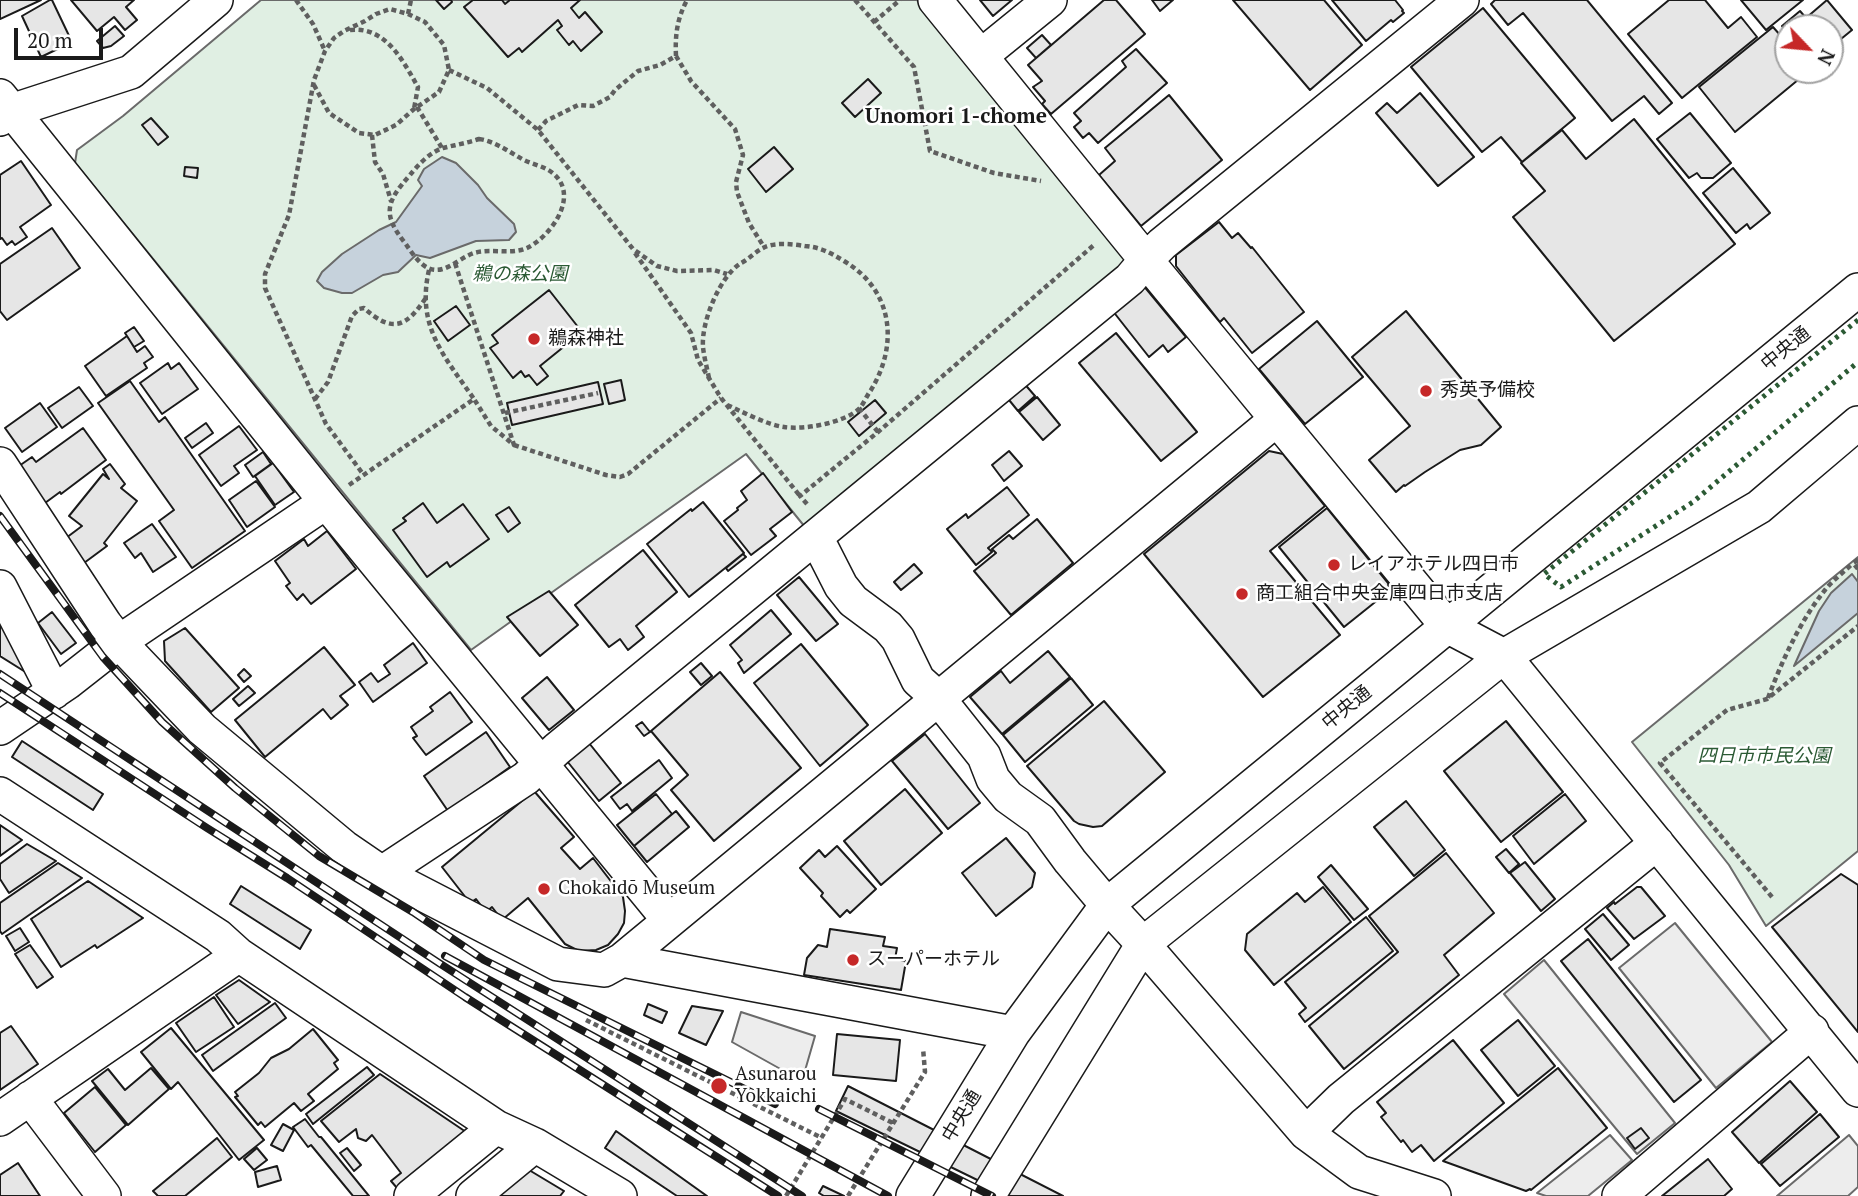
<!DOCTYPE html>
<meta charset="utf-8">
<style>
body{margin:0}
#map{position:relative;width:1858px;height:1196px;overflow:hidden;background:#fff;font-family:"PT Serif",serif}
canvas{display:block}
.north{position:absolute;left:1774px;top:14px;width:70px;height:70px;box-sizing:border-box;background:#fff;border:2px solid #a3a3a3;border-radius:50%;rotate:116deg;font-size:19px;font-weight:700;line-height:28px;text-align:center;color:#1a1a1a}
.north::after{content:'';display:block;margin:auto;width:24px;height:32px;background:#c62828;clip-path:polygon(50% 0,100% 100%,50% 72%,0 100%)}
.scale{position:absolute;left:14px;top:28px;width:89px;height:32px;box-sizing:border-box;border:4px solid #1a1a1a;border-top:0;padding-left:9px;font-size:21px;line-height:24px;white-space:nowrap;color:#1a1a1a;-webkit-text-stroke:5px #fff;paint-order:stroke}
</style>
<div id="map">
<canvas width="1858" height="1196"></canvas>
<div class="north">N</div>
<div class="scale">20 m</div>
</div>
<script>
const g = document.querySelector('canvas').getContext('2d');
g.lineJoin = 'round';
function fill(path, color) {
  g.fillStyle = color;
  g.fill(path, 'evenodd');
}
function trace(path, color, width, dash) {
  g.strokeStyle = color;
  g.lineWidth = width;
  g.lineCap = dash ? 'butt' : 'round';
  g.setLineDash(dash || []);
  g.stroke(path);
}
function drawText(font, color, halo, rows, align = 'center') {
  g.font = font + ' "PT Serif","Noto Sans JP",serif';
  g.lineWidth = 5;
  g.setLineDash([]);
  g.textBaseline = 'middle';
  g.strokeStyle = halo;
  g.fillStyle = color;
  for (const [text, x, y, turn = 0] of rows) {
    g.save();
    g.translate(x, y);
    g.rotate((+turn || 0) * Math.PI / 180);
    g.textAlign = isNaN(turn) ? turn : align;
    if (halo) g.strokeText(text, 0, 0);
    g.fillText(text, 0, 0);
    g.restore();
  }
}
const green = new Path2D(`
 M261 0H917L1124 255V272L809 532 746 454 471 650 75 163 77 150 123 116Z
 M1858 557V851L1766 926 1729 865 1632 742Z`);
const parking = new Path2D(`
 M1675 923 1772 1042 1716 1088 1619 968Z
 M1544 960 1675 1123 1637 1154 1504 994Z
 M741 1012 815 1036 802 1081 732 1042Z
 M1610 1135 1632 1160 1588 1196H1546L1537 1193Z
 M1849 1135 1858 1146V1187L1848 1196H1777Z`);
const water = new Path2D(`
 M442 157 456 163 478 185 487 198 514 224 516 232 509 240 476 241 430 258 416 255 398 272 383 275 352 293H342L324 288 317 281 322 272 342 254 379 230 396 222 422 186 418 180 424 169Z
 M1852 574 1858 582V613L1794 666 1819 611 1831 593Z`);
const building = new Path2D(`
 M0 0H41L0 19Z
 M50 0H52L72 42 41 57 22 16Z
 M71 0H134L126 7 137 20 125 30 114 17 97 31Z
 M436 0H451L452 2 444 9Z
 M473 0H502L505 4 510 0H580L571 8 579 18 585 12 602 32 581 51 573 41 569 45 557 30 562 26 558 20 522 52 519 48 508 57 464 7Z
 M980 0H1012L993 16Z
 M1104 0H1116L1145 34 1051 114 1042 104 1045 101 1033 87 1042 81 1028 65Z
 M1152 0H1173L1160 11Z
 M1233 0H1324L1362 45 1310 90Z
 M1332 0H1395L1403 10 1402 11 1404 13 1393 22 1391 20 1366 41Z
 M1495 0H1587L1672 103 1659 114 1644 96 1612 121 1523 13 1508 25 1491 4Z
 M1669 0H1705L1728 28 1741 17 1757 37 1682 98 1628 34Z
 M1741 0H1803L1766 30Z
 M1827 0 1852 30 1830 48V28H1788V33L1782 26 1800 11 1806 18Z
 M1483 8 1575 118 1522 162 1501 137 1482 152 1411 67Z
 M115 26 124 36 111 46 103 48 97 41Z
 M1773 27 1788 44V70H1810L1735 132 1699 87Z
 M1042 35 1051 45 1036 58 1027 48Z
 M1136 49 1167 83 1098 143 1089 133 1083 138 1074 127 1081 121 1074 113 1126 67 1122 61Z
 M868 79 881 93 855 117 842 103Z
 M1420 93 1474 157 1438 186 1376 113 1387 103 1397 113Z
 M1169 95 1222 160 1141 226 1099 175 1115 161 1105 148Z
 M1690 113 1731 163 1713 178H1701L1697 173 1689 178 1657 139Z
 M151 118 168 137 158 145 142 125Z
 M1634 119 1735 244 1614 341 1513 217 1545 191 1521 163 1562 130 1586 159Z
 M774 147 793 169 766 192 748 169Z
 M21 161 51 205 20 227 27 237 15 245 12 241 7 245 2 238 0 239V175Z
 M185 167 198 168 197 178 184 176Z
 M1733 168 1770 213 1750 229 1747 224 1736 233 1703 193Z
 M1219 222 1232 238 1238 233 1251 248 1252 247 1304 312 1252 353 1224 318 1220 322 1176 266V255Z
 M52 228 80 268 7 320 0 311V264Z
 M1143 285 1186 337 1168 352 1163 345 1149 357 1112 310Z
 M549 290 582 332 540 366 548 376 537 385 529 375 525 377 521 371 513 378 490 348 498 343 492 335Z
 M456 306 470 325 448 341 434 321Z
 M1406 311 1501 427 1481 445 1460 450 1425 472 1405 486 1404 485 1396 492 1369 460 1410 426 1352 357Z
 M1317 321 1363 377 1305 424 1259 369Z
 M134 327 144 341 134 347 125 333Z
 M1116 333 1197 432 1161 461 1079 363Z
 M127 336 137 352 145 346 153 357 144 363 147 368 106 396 85 366Z
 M168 363 171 369 179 363 198 389 162 414 140 383Z
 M621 380 625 400 609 404 604 384Z
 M130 381 159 422 165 417 245 531 192 568 159 521 174 510 98 403Z
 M1022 381 1035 396 1018 411 1005 395Z
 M598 382 603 404 512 425 507 403Z
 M79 387 93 406 62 428 48 408Z
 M1037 397 1060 425 1043 440 1019 412Z
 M875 400 886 413 859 436 848 422Z
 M40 403 57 427 22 452 5 428Z
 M206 423 213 433 192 448 185 438Z
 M239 426 257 450 234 466 239 473 221 486 199 455Z
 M83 428 106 460 61 494 60 492 45 503 19 466 32 457 36 462Z
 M1009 451 1022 466 1004 481 992 465Z
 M1269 451 1283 454 1325 506 1270 551 1340 635 1263 697 1144 554Z
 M263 452 271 464 253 477 245 465Z
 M273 463 294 492 275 505 255 476Z
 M110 464 125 484 121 488 137 501 104 543 107 546 84 563 66 538 82 526 69 516 103 474 109 479 103 469Z
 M763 473 792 512 770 529 776 536 751 555 724 521 738 510 737 508 747 500 741 491Z
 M256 481 275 507 247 527 229 500Z
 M1007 487 1029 515 988 548 992 552 976 565 947 529 966 514 968 518Z
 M703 502 744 553 689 597 647 544 691 509 692 511Z
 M423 503 437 523 463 504 489 539 450 567 447 562 427 577 393 530 406 521 403 518Z
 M509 507 520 523 508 532 496 515Z
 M1327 508 1388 583 1389 591 1344 627 1279 547Z
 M1037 519 1073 563 1011 615 974 571 996 553 992 549 1009 535 1013 539Z
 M152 524 176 557 153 572 141 553 135 558 124 543Z
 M327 531 356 569 311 604 303 594 297 600 286 586 290 583 275 561 304 539 308 546Z
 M643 550 677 592 636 626 644 637 628 650 620 639 609 647 575 605Z
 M743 554 746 557 728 571 726 568Z
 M914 564 922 573 901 590 894 582Z
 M799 577 838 624 816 641 777 595Z
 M549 591 578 625 540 656 507 617Z
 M771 610 791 634 744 673 738 663 742 660 730 645Z
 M52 612 76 643 61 654 38 623Z
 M0 615 27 673 0 656Z
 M185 628 239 688 211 712 165 661 164 641Z
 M413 643 427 663 373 702 359 682 371 673 378 682 390 674 384 665Z
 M801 644 868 725 820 766 754 683Z
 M324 647 355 685 340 696 348 705 331 719 323 709 265 757 235 720Z
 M1048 651 1070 677 1002 734 970 697 1001 671 1010 683Z
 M701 663 712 676 701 685 690 672Z
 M244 669 251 676 244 682 238 675Z
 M720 672 801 768 714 841 671 790 688 775 651 731Z
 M547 677 574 710 549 730 522 698Z
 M1071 678 1093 705 1025 762 1003 735Z
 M248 686 255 693 239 706 233 699Z
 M450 692 472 722 426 755 413 738 417 736 411 727 433 711 430 707Z
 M1104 701 1165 772 1102 826 1093 827 1079 824 1074 821 1027 766Z
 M1506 721 1563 792 1501 842 1444 771Z
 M642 722 650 732 644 736 636 726Z
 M486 732 510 767 448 811 424 776Z
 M925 734 980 803 948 829 892 761Z
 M22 741 103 794 93 810 12 757Z
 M589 743 621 783 599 801 567 761Z
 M659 760 672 778 632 811 627 804 620 809 611 797Z
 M905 789 942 833 881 885 844 841Z
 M534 791 574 837 561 848 580 869 593 858 623 897 625 911 624 923 618 934 608 945 596 950 579 951 565 944 528 898 502 920 492 907 486 912 476 899 470 903 442 867Z
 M656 794 672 814 634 846 617 825Z
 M1565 794 1586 821 1534 864 1513 836Z
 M1406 801 1445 850 1414 876 1374 827Z
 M676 811 689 827 647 862 634 846Z
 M0 825 22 840 0 856Z
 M1006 838 1035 873 1032 887 996 916 962 873Z
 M27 844 56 861 9 893 0 879V864Z
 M837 846 876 889 850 913 847 910 840 917 821 896 823 893 800 868 819 850 825 857Z
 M1506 849 1519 864 1509 873 1496 857Z
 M1446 853 1494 913 1444 955 1459 975 1344 1069 1309 1026 1398 952 1369 916Z
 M1525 862 1555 899 1541 911 1510 873Z
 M58 863 82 878 2 934 0 931V903Z
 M1331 865 1368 909 1354 920 1318 877Z
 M1841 874 1858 885V1032L1772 927Z
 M88 881 143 918 97 948 95 945 61 967 31 919Z
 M241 886 311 930 300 949 230 904Z
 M1323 887 1351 922 1274 985 1245 950 1247 934 1297 893 1305 902Z
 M1637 887H1641L1665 916 1634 939 1607 908 1614 902 1615 904Z
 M1603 914 1629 945 1611 960 1585 929Z
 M1366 917 1393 951 1305 1022 1299 1014 1306 1008 1285 982Z
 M20 928 29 942 15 951 6 936Z
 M830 929 885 937 883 946 897 948 895 959 906 961 901 990 804 975 807 958 818 945 827 947Z
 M1588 939 1701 1080 1674 1102 1561 961Z
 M30 945 53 977 37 988 15 954Z
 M239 980 270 1002 238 1024 216 995Z
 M214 997 234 1027 196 1052 176 1023Z
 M275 1003 286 1018 213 1071 202 1055Z
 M648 1004 667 1012 662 1023 644 1015Z
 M692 1006 723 1011 706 1045 679 1033Z
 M1518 1020 1555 1066 1518 1096 1481 1050Z
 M11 1026 38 1064 0 1090V1033Z
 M171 1028 264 1140 239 1160 178 1082 171 1089 141 1052Z
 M313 1029 338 1060 334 1063 338 1069 308 1094 314 1101 301 1111 294 1103 265 1127 261 1122 258 1125 235 1097 238 1096 235 1092 259 1073 271 1058 289 1049Z
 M837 1034 900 1040 896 1081 833 1075Z
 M1453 1040 1504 1103 1434 1161 1421 1145 1412 1152 1403 1140 1401 1142 1381 1117 1386 1113 1377 1102Z
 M367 1067 374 1075 313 1124 306 1114Z
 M151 1068 169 1089 128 1125 92 1081 108 1069 125 1090Z
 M1558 1068 1607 1128 1531 1190 1530 1189 1526 1191 1443 1161Z
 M380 1074 469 1134 397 1188 391 1181 401 1173 372 1135 366 1141 358 1138 356 1129 339 1142 321 1121Z
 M1790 1081 1817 1112 1759 1163 1732 1132Z
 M848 1086 1063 1196H1010L836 1111Z
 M95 1087 126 1125 95 1152 64 1113Z
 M1820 1114 1839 1137 1780 1186 1761 1164Z
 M305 1119 319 1137H321L369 1196H353L311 1145 308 1147 293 1127Z
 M283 1124 294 1130 283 1151 271 1145Z
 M1641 1128 1649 1138 1635 1149 1627 1138Z
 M616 1131 707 1196H677L605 1148Z
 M217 1138 232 1157 185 1196H158L153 1191Z
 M257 1148 267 1160 254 1170 244 1159Z
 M347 1148 361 1165 354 1171 340 1153Z
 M1708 1159 1732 1189 1724 1196H1662Z
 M18 1163 40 1196H0V1175Z
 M277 1166 281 1180 258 1187 255 1172Z
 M524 1167 564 1191 560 1196H489Z
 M823 1186 844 1196H824L819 1193Z`);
const path = new Path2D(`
 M296 0 313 24 325 51
 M855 0 914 67 930 151 994 173 1041 181
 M408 14 411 0
 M874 22 900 0
 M350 30C386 26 403 61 418 87L414 109
 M676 56C675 35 677 19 687 0
 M449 70 487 88 538 130 633 249 657 266 677 271 714 270 727 274
 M314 85 329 113 359 133 375 135 396 125 414 109 439 92 449 70 444 45 425 22 408 14 390 9 376 14 365 21 344 31 334 38 325 51 314 80 289 215 265 274V288L326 424 363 474
 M417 107 442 148
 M538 130 546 121 578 105 593 106 610 97 615 90 638 71 660 65 676 56 691 81 735 129 743 155 736 182 737 192 749 223 764 247
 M372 135 375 162 383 174 391 201
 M479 139C494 141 508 151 522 159 533 165 546 166 555 175 579 198 550 237 527 248 511 255 491 248 474 253 456 259 441 280 422 264 415 258 410 250 405 243 382 214 386 202 410 175 418 165 430 152 443 148 455 145 467 143 479 139Z
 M635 253 691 333 698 360 721 398 800 496
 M429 270C416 326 444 356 474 399
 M709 378C707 368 704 357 703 347 701 322 720 276 741 263 749 259 755 252 763 248 774 242 792 244 805 246 820 247 831 253 844 261 893 290 899 344 871 390 867 395 864 403 860 408 845 423 804 430 784 427 767 425 741 411 725 404
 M315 399 328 382 352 316 359 309 364 308C393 334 407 327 427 296
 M859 408 878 432
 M505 413 598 393
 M514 445 606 475 620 477 628 474 721 398
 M349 485 474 399 491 426 514 445 455 263
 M807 504 800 496 878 432 1094 245
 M1858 560 1853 563 1858 569
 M1768 698C1782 661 1800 621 1825 590 1833 580 1844 572 1853 563
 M1772 897 1660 763 1727 710 1767 699 1858 626
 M586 1020 822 1138
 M786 1196 845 1099 893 1123
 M848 1196 925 1072 923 1048`);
const minor = new Path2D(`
 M935 0 1146 260 1447 626 1504 656 1858 1090
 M981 56 1050 0
 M0 96 326 502 669 920
 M0 119 11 111 131 72 216 0
 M0 464 105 624 119 642 202 729 344 847 382 873 558 964 604 970 622 960 1277 419
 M816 537 841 586 853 601 888 627 898 639 918 680 938 698 984 756 993 779 1008 797 1040 820 1070 861 1107 905 1143 944 1306 1133 1359 1172 1434 1196
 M0 587 54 692
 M0 728 68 682 119 642 326 502
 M0 794 218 936 239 955 496 1127 535 1145 620 1196
 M382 873 526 778 557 749 1130 279 1146 260 1162 244 1462 0
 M622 960 1013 1033
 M30 1098 104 1196
 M0 1119 239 955
 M1306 1133 1341 1099 1657 843
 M411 1196 496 1127
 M473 1196 535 1145
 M913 1196 1013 1033 1107 905 1858 290
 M988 1196 1143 944 1504 656 1759 507 1858 423
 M1619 1196 1812 1031`);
const rail = new Path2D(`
 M0 516 103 657 162 722 235 788 319 856 413 912 484 960 775 1104
 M0 674 439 963 802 1196
 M0 693 207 828 287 878 465 997 778 1196
 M445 956 888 1196
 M819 1109 992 1196`);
const hedge = new Path2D(`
 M1858 320 1544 574 1561 587 1693 502 1858 362`);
const markers = [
 [534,339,7,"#c62828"],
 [1426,391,7,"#c62828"],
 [1334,565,7,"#c62828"],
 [1242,594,7,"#c62828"],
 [544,889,7,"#c62828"],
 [853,960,7,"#c62828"],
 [719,1086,9,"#c62828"]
];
const parkNames = [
 ["鵜の森公園",520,275],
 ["四日市市民公園",1764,757]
];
const poiNames = [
 ["鵜森神社",548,339],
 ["秀英予備校",1440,391],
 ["レイアホテル四日市",1348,565],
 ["商工組合中央金庫四日市支店",1256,594],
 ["Chokaidō Museum",558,889],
 ["スーパーホテル",867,960],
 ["Asunarou",735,1075],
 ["Yokkaichi",735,1097]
];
const streetNames = [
 ["中央通",1786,349,-39],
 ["中央通",1347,708,-39],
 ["中央通",962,1116,-59]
];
const neighbourhoodNames = [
 ["Unomori 1-chome",956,117]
];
fill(green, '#e0efe3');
trace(green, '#6a6a6a', 2);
fill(parking, '#ededed');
trace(parking, '#6a6a6a', 2);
fill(water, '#c6d2dc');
trace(water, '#6a6a6a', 2);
fill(building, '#e6e6e6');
trace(building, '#1a1a1a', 2);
trace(minor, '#1a1a1a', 36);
trace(path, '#5f5f5f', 4.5, [5, 3.5]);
trace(minor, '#fff', 33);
trace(rail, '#1a1a1a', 8);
trace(rail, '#fff', 5, [16]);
trace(hedge, '#2b5a34', 5, [3.5, 5]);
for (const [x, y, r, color] of markers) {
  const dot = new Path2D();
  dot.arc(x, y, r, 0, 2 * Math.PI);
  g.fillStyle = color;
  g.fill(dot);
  trace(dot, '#fff', 2.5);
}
drawText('italic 19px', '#2b5a34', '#fff', parkNames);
drawText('19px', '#1a1a1a', '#fff', poiNames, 'left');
drawText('19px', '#1a1a1a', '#fff', streetNames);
drawText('bold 21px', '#1a1a1a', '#fff', neighbourhoodNames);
</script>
